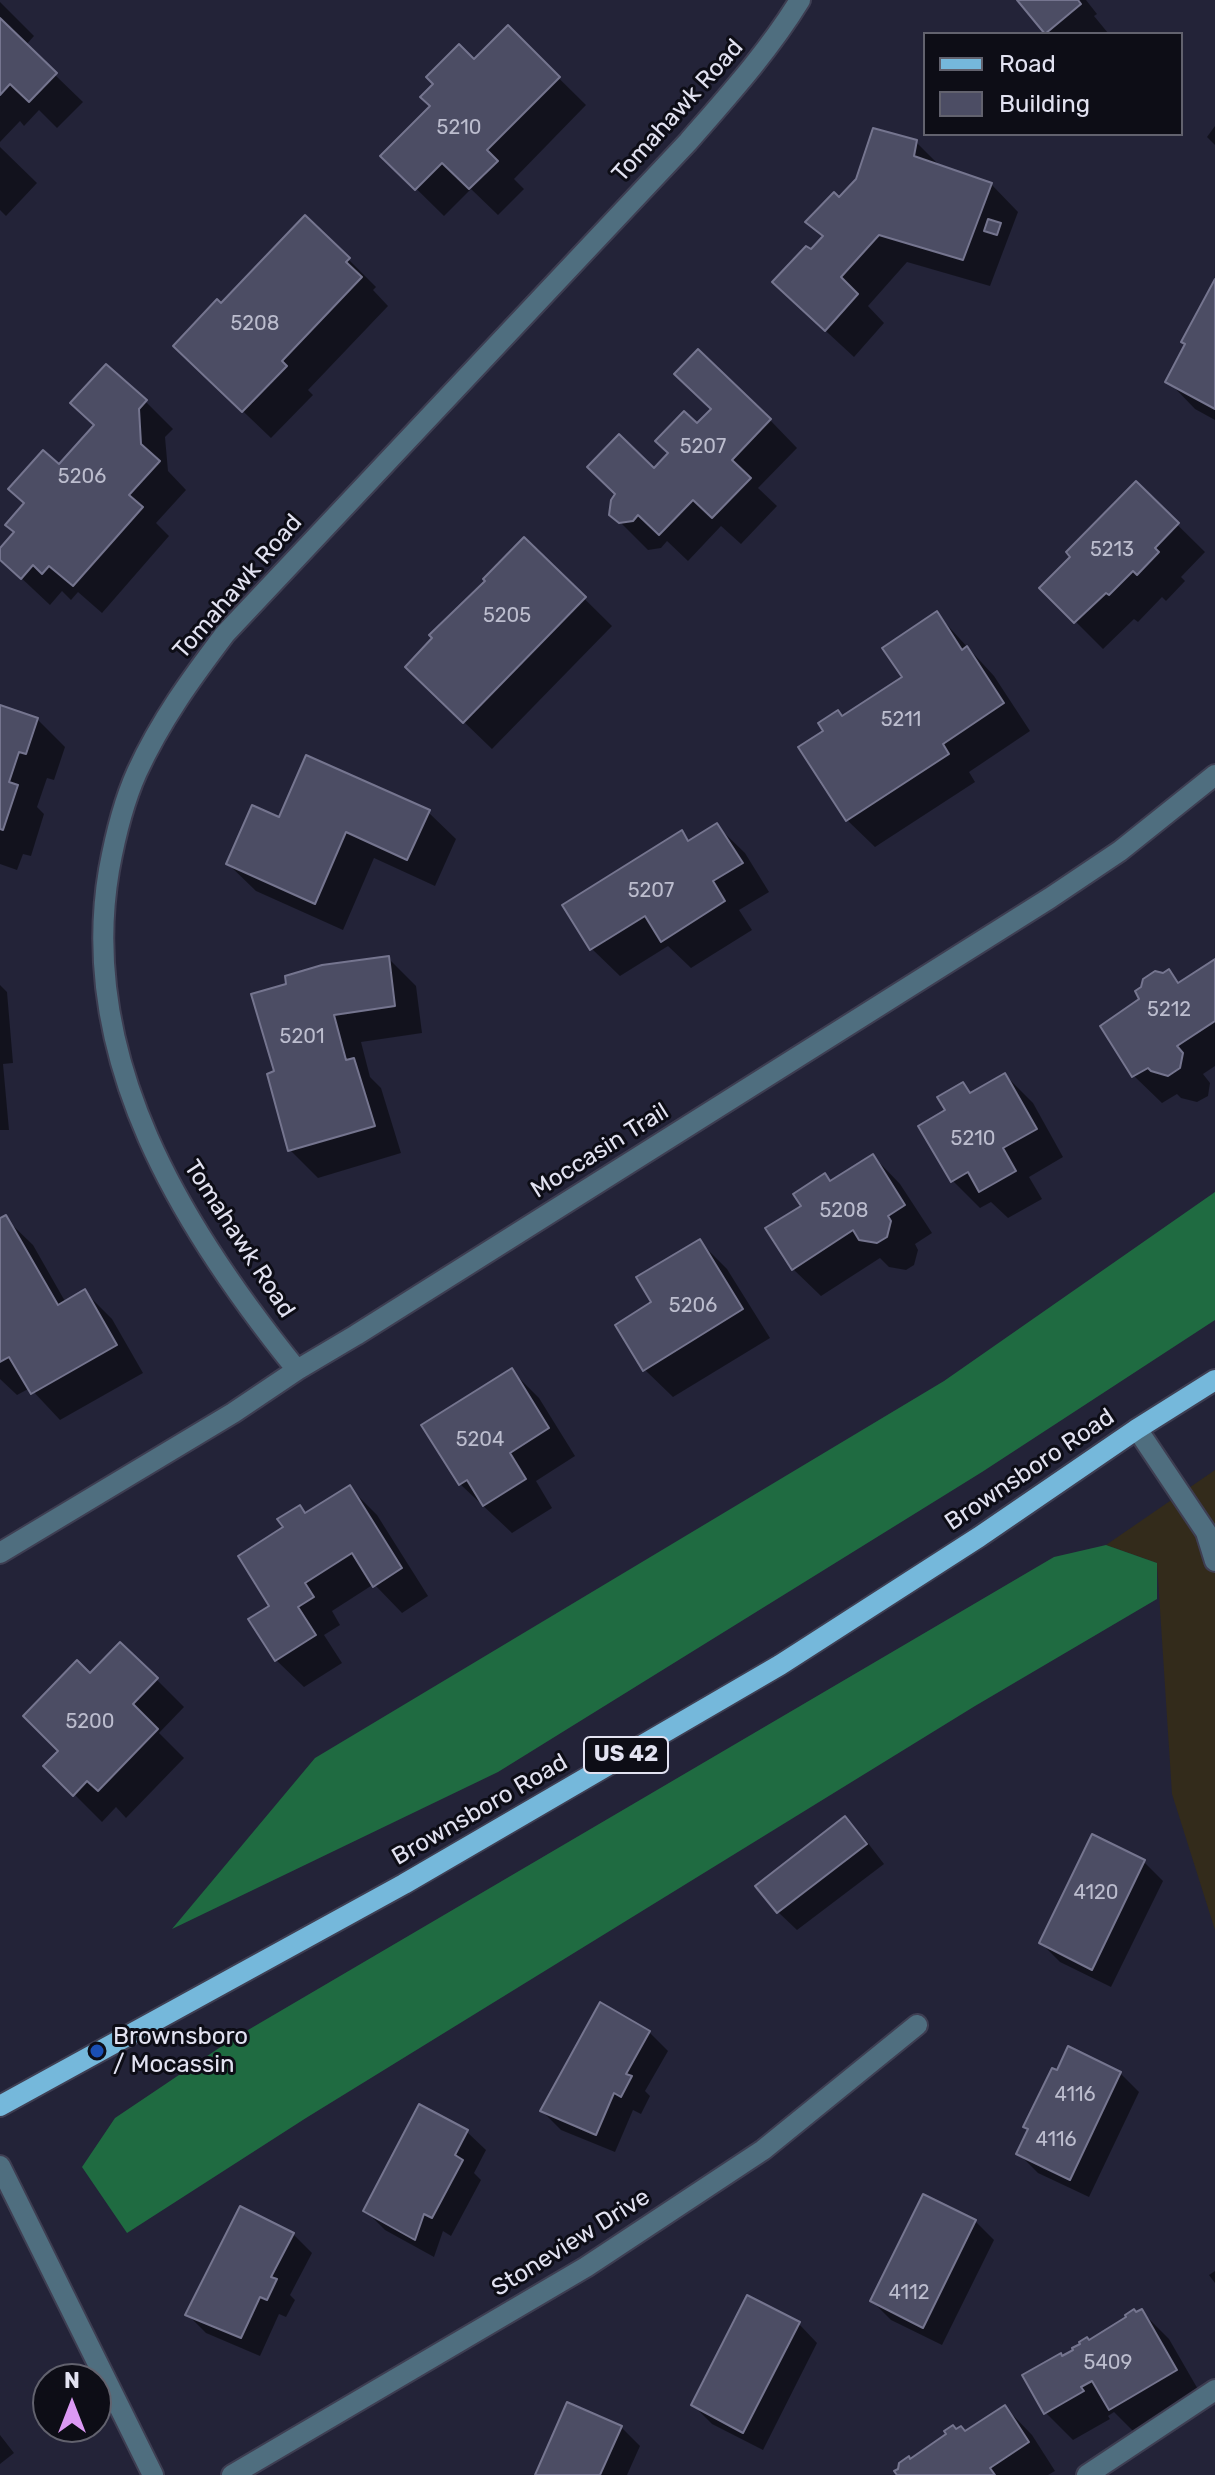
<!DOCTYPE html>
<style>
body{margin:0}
#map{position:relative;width:1215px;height:2475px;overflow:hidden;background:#232338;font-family:Rubik,sans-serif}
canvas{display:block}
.legend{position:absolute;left:923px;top:32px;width:260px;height:104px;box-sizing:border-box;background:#0d0d16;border:2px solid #62626e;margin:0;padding:10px 14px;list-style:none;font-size:24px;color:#e2e2f1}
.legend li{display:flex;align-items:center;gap:16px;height:40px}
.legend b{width:40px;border:2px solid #62626e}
.north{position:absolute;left:32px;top:2363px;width:80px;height:80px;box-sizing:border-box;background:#0d0d16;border:2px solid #62626e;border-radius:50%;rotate:0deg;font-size:22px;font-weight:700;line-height:32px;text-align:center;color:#e2e2f1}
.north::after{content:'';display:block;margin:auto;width:28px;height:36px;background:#dc99f4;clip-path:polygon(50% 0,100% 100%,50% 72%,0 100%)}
</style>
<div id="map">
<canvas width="1215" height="2475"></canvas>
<ul class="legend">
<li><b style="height:10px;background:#75b8db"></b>Road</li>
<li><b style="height:22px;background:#4c4d64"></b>Building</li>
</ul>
<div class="north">N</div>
</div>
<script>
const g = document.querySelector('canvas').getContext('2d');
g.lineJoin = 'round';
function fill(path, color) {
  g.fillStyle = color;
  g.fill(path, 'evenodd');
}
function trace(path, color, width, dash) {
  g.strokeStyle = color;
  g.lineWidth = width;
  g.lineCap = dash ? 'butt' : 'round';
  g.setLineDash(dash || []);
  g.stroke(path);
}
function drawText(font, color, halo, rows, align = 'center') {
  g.font = font + ' Rubik,sans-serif';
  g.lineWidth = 6;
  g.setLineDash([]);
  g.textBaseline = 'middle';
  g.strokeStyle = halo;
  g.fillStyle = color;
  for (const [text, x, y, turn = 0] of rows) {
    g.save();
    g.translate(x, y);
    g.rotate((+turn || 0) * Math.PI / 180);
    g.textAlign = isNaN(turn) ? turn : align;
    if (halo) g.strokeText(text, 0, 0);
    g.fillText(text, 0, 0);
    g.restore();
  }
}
const commercial = new Path2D(`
 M1215 1470V1930L1172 1794 1157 1563 1106 1545Z`);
const forest = new Path2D(`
 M1215 1192V1320L982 1472 498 1772 172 1929 315 1758 944 1381Z
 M1106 1545 1157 1563V1599L975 1706 306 2118 127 2233 82 2167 115 2118 231 2040 1054 1557Z`);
const shadow = new Path2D(`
 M1020 0H1086L1097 14 1094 16 1108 33 1047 34Z
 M0 2 34 36 25 46 83 102 57 128 39 110 24 126 20 121 0 142Z
 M508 28 586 105 514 179 524 189 498 215 471 189 444 216 383 156Z
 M1215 126V145L1207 137Z
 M916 142 941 167 991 184 1018 212 990 286 907 262 868 306 884 323 854 357 802 309 812 252 824 238 808 222Z
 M0 147 37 183 6 216 0 210Z
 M348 259 376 287 373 290 388 306 308 390 313 395 271 438 203 373 221 306Z
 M1215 283V420L1195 409 1168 381Z
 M145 401 173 429 165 437 168 471 186 490 156 523 169 536 102 613 78 592 71 600 62 591 50 605 0 558V552L16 533 59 467Z
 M713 410 770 420 797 448 758 488 777 506 741 544 721 526 688 561 667 541 661 548 648 550 612 514Z
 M1136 484 1205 552 1181 577 1185 581 1166 601 1162 597 1138 622 1134 619 1103 649 1042 588 1073 557Z
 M524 539 612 626 492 749 435 694 469 600Z
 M937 614 994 676 1030 731 969 772 975 782 875 847 847 820 843 718 904 678Z
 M0 707 37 719 65 747 54 780 47 778 37 807 44 814 31 856 23 854 17 870 0 864Z
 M428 812 456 839 435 886 374 858 343 930 256 891 228 864 280 819Z
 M717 826 745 853 769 892 739 910 752 930 691 968 668 946 620 976 592 949 681 833 691 842Z
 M388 958 416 986 422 1033 361 1042 370 1077 381 1088 401 1153 318 1178 290 1150 276 1073Z
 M1215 961V1066L1203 1074 1210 1083 1208 1096 1197 1102 1181 1098 1177 1094 1162 1103 1134 1076 1142 1000 1169 972 1180 983Z
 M0 985 7 992 13 1063 3 1064 9 1130H0Z
 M1005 1075 1033 1103 1063 1157 1029 1177 1042 1199 1008 1218 991 1202 980 1208 952 1180 963 1084 972 1094Z
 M873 1156 900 1184 932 1233 915 1244 918 1250 914 1265 906 1270 889 1267 880 1258 821 1296 793 1269 804 1207 825 1176 832 1182Z
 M5 1218 33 1245 66 1303 85 1292 112 1319 143 1373 60 1420 30 1388 17 1395 0 1379V1221Z
 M699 1241 727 1269 770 1338 673 1397 645 1370 618 1325 654 1302Z
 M512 1371 539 1398 575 1456 536 1481 552 1508 512 1533 460 1484Z
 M349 1487 377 1515 428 1596 402 1613 374 1584 332 1611 340 1625 324 1635 342 1663 304 1687 276 1660 272 1606 286 1528 300 1508 306 1514Z
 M90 1676 156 1679 184 1707 159 1733 184 1758 126 1818 116 1807 102 1822 46 1766 61 1751Z
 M845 1819 864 1838 884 1864 797 1930 778 1912Z
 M1093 1836 1144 1862 1163 1881 1111 1987 1060 1962 1041 1943Z
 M600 2005 649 2032 668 2051 645 2091 650 2096 641 2114 633 2110 615 2152 561 2130 542 2111Z
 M1120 2073 1139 2092 1089 2197 1038 2173 1019 2154Z
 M419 2106 467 2132 486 2150 474 2173 481 2180 451 2236 443 2231 434 2257 385 2230 366 2211Z
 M975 2221 994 2240 942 2345 891 2320 872 2301Z
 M293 2234 312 2253 290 2295 295 2300 286 2317 279 2314 260 2356 206 2333 187 2314Z
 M1215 2271V2283L1209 2275Z
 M1141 2311 1169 2339 1203 2398 1138 2436 1114 2412 1108 2416 1110 2419 1073 2440 1046 2413 1063 2358Z
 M799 2324 817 2343 763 2450 712 2424 693 2405Z
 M1005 2407 1032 2435 1055 2471 1048 2475H899L911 2461 957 2431 966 2433Z
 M621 2427 640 2446 627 2475H537Z
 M0 2435 14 2453 0 2464Z`);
const building = new Path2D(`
 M1017 0H1078L1081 4 1045 34Z
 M0 18 57 73 29 102 10 84 0 95Z
 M508 25 560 77 487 150 498 161 469 189 442 163 415 190 380 156 430 106 420 97 433 84 426 77 459 44 474 59Z
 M873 128 917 140 914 156 992 183 963 260 879 235 841 277 858 294 825 331 772 282 806 246 811 249 823 236 805 222 834 192 839 197 856 179Z
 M305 215 350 258 346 262 362 277 282 361 287 366 242 412 173 346 217 299 221 303Z
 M988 219 1001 223 997 235 984 231Z
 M1215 279V409L1165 382 1185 344 1181 342Z
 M698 349 771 419 732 460 751 478 712 518 693 500 659 535 638 515 633 521 619 523 609 515 611 500 615 494 587 467 619 434 654 468 668 453 655 441 684 411 697 423 711 409 674 374Z
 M106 364 147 400 139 409 141 444 160 461 129 495 143 507 73 586 49 566 42 574 33 565 21 579 0 560V548L14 532 5 525 24 503 8 489 43 450 59 464 94 425 70 403Z
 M1136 481 1179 523 1155 548 1159 552 1137 575 1133 571 1109 595 1106 593 1074 623 1039 588 1070 557 1066 552Z
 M524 537 586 597 463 723 405 667 432 638 429 635 485 581 483 579Z
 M937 611 962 650 967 646 1004 703 943 744 949 754 846 821 798 747 823 731 818 723 838 710 842 716 902 677 882 648Z
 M0 705 38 718 26 754 19 752 9 782 18 785 3 830 0 829Z
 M306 755 430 810 407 860 346 832 315 904 226 864 252 805 279 817Z
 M717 823 743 863 713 881 725 901 661 942 645 916 590 950 562 905 682 830 688 841Z
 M389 956 395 1006 334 1015 346 1060 354 1058 375 1126 288 1151 267 1074 274 1071 251 994 286 984 285 976 322 965Z
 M1215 959V1021L1177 1046 1183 1053 1180 1068 1168 1076 1151 1071 1148 1068 1132 1077 1100 1026 1139 999 1135 991 1141 987 1143 979 1155 971 1163 973 1169 969 1178 983Z
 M1005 1073 1037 1129 1003 1148 1016 1171 979 1192 968 1172 951 1182 918 1126 945 1110 937 1097 963 1082 970 1093Z
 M873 1154 905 1205 888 1216 891 1221 887 1237 877 1243 859 1240 853 1230 792 1270 765 1228 801 1206 793 1194 825 1173 830 1181Z
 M6 1215 58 1305 85 1289 117 1345 31 1394 9 1357 0 1362V1218Z
 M700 1239 743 1309 643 1371 615 1325 651 1302 636 1277Z
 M512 1368 549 1428 510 1453 526 1479 483 1506 467 1480 459 1485 421 1425Z
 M350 1485 402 1568 373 1587 352 1553 305 1583 314 1597 298 1607 316 1635 275 1661 248 1619 269 1606 238 1556 283 1527 277 1519 300 1505 305 1513Z
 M120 1642 158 1678 133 1704 158 1729 98 1791 87 1781 73 1796 43 1766 58 1751 23 1716 77 1660 90 1673Z
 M845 1816 867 1844 777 1913 755 1886Z
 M1092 1834 1145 1860 1092 1970 1039 1943Z
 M600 2002 650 2031 626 2074 632 2076 621 2097 614 2093 596 2135 540 2111Z
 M1068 2046 1121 2072 1070 2180 1016 2154 1028 2129 1023 2127 1052 2068 1057 2070Z
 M419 2104 468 2130 455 2155 463 2160 432 2218 424 2214 415 2240 363 2211Z
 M923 2194 976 2220 923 2328 870 2301Z
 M240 2206 294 2233 271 2277 277 2279 267 2300 260 2297 241 2338 185 2315Z
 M747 2295 800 2322 743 2433 691 2405Z
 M1134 2309 1136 2312 1142 2309 1177 2370 1109 2410 1092 2381 1081 2387 1084 2391 1044 2414 1022 2375 1061 2353 1062 2356 1073 2350 1072 2348 1080 2344 1079 2342 1087 2337 1089 2340 1126 2317 1125 2315Z
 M567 2402 622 2426 600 2475H535Z
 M1005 2405 1029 2442 990 2468 995 2475H897L894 2471 898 2469 899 2463 909 2456 910 2459 946 2434 944 2431 953 2425 956 2429 961 2426 965 2431Z`);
const minor = new Path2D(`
 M297 1370C183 1229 77 1059 109 870 115 837 123 803 137 772 161 720 191 679 225 634L688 142C728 96 768 52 800 0
 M1137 1429 1206 1532 1215 1561
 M0 1553 233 1413 297 1370 356 1335 1050 898 1120 851 1215 775
 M0 2166 153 2475
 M232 2475 586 2267 763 2150 917 2025
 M1087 2475 1215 2390`);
const major = new Path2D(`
 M0 2106 404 1884 780 1665 979 1537 1137 1429 1215 1380`);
const markers = [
 [97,2051,8,"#1a4fb4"]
];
const numberNames = [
 ["5210",459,128],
 ["5208",255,324],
 ["5207",703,447],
 ["5206",82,477],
 ["5213",1112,550],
 ["5205",507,616],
 ["5211",901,720],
 ["5207",651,891],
 ["5212",1169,1010],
 ["5201",302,1037],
 ["5210",973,1139],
 ["5208",844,1211],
 ["5206",693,1306],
 ["5204",480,1440],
 ["5200",90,1722],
 ["4120",1096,1893],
 ["4116",1075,2095],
 ["4116",1056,2140],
 ["4112",909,2293],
 ["5409",1108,2363]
];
const shields = [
 [626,1755,84]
];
const shieldNames = [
 ["US 42",626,1755]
];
const streetNames = [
 ["Tomahawk Road",678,111,-48],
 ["Tomahawk Road",238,587,-49],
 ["Moccasin Trail",600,1151,-32],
 ["Tomahawk Road",239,1239,57],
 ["Brownsboro Road",1030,1470,-34],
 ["Brownsboro Road",480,1810,-30],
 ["Stoneview Drive",571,2243,-32]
];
const poiNames = [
 ["Brownsboro",113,2037],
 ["/ Mocassin",113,2065]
];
fill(commercial, '#332b1b');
fill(forest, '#1f6b41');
fill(shadow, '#0007');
fill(building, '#4c4d64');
trace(building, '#75758f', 2);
trace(minor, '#3e3e52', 24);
trace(major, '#3e3e52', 24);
trace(minor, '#4f6e7f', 20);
trace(major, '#75b8db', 20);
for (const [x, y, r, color] of markers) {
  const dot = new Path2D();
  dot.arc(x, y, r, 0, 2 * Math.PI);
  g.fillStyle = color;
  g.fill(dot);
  trace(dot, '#0d0d16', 3);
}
drawText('20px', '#bcbdce', null, numberNames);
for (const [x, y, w] of shields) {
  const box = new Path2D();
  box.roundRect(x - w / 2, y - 18, w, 36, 6);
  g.fillStyle = '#0d0d16';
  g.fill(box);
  trace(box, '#e2e2f1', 2);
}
drawText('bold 22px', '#e2e2f1', null, shieldNames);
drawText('24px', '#e2e2f1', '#0d0d16', streetNames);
drawText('24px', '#e2e2f1', '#0d0d16', poiNames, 'left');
</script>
